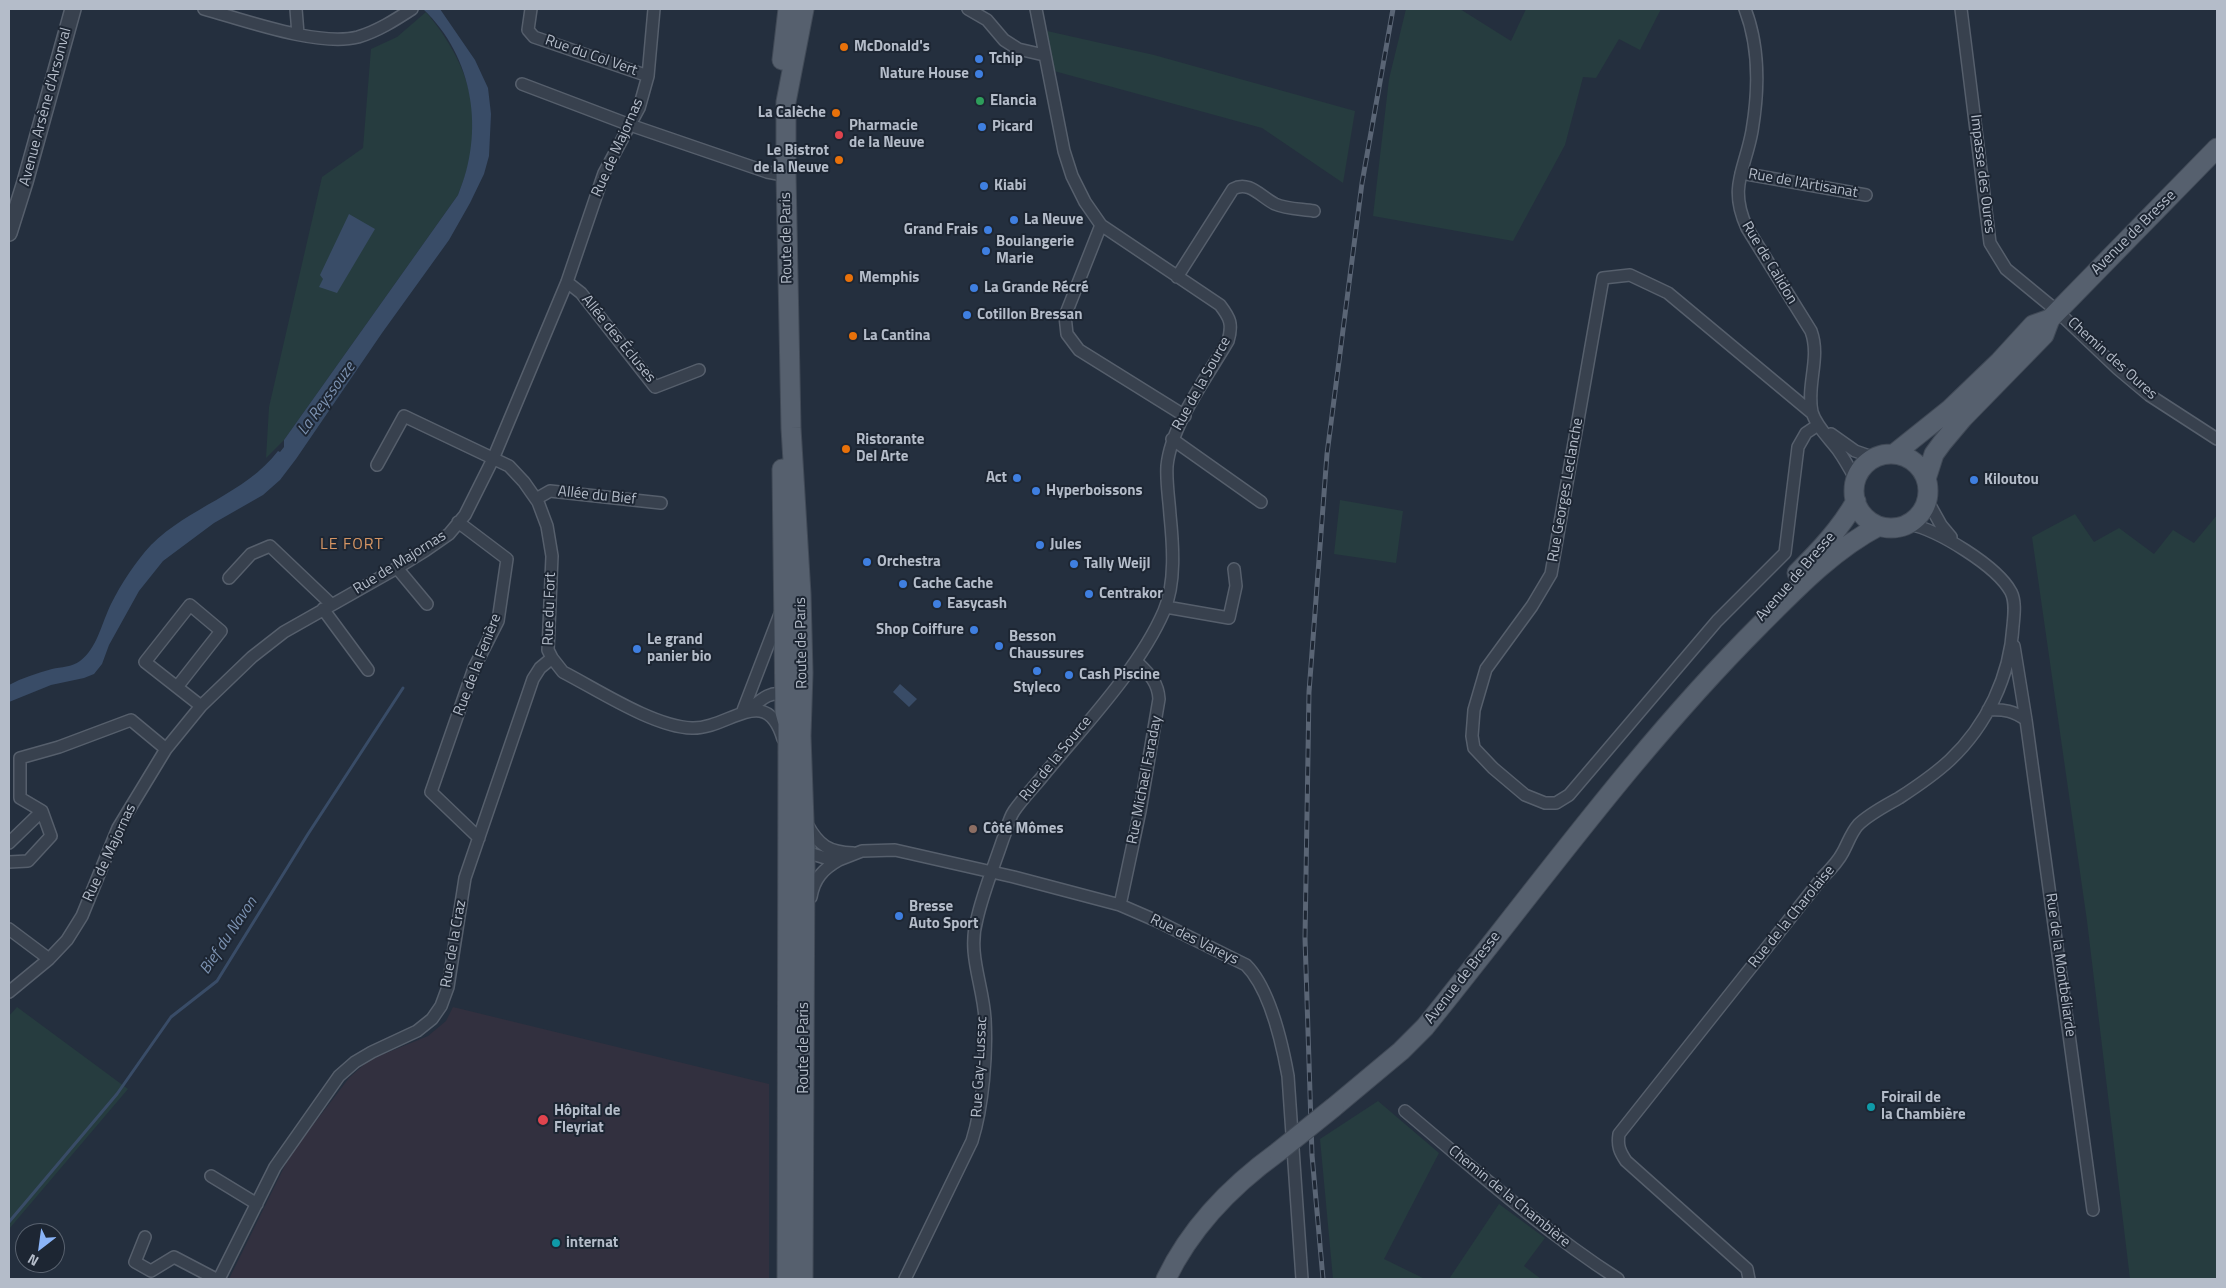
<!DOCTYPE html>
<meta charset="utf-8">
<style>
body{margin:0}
#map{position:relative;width:2226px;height:1288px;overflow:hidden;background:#242f3e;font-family:"Titillium Web",sans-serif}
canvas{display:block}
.frame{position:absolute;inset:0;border:10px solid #b4bcc9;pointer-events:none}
.north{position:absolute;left:15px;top:1223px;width:50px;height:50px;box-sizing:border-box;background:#1d2633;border:1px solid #59626f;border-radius:50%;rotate:210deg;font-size:14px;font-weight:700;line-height:20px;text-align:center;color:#b4bcc9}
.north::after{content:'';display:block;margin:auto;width:18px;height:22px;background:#8ab4f8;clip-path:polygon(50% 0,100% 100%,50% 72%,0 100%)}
</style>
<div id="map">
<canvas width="2226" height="1288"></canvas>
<div class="frame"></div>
<div class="north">N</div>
</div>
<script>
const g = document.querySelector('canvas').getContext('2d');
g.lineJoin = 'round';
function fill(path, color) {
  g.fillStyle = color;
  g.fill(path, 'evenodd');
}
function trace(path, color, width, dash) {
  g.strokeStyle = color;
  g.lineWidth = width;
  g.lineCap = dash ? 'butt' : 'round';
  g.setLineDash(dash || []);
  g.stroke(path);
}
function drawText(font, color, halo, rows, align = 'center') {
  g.font = font + ' "Titillium Web",sans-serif';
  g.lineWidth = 4;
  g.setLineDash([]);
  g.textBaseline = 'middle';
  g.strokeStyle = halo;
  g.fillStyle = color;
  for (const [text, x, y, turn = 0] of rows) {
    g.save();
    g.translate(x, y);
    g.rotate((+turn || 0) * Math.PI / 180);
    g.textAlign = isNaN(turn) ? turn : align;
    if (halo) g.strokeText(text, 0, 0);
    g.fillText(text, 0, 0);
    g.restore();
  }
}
const medical = new Path2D(`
 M453 1007 769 1084V1279H229L290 1155 349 1078 369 1060 428 1036 446 1021Z`);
const green = new Path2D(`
 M1406 9H1460L1511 41 1526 9H1661L1640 50 1619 39 1596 78 1583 77 1565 145 1513 241 1373 216 1389 79Z
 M426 12C473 68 488 126 458 195L284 440 266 458 269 407 322 177 363 148 371 49 397 37Z
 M1047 31 1154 55 1355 111 1343 183 1262 128 1054 71Z
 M1340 500 1403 511 1396 563 1334 554Z
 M2075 514 2094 542 2119 528 2154 554 2173 530 2194 543 2217 515V1279H2130L2087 921 2032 537Z
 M17 1007 128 1089 9 1229V1016Z
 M1378 1101 1439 1153 1384 1259 1425 1279H1333L1320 1139Z
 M1499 1204 1545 1238 1524 1266 1541 1279H1449Z`);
const water = new Path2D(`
 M423 9H440L475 60 488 88 491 114 489 156 484 174 470 203 449 240 382 333 296 459 280 480 263 495 214 523 163 561 139 591 109 645 102 664 94 674 84 678 51 685 9 702V685C22 678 37 673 52 669 61 667 72 667 80 661 97 649 102 622 111 604 121 584 136 561 151 545 189 507 245 494 278 451L280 452 284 447V440L458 195C485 132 474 57 423 9Z
 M349 214 375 229 337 293 319 287 323 279 320 275Z
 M900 684 917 699 909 707 893 692Z`);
const stream = new Path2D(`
 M9 1222 117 1094 171 1017 217 981 308 834 403 688`);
const minor = new Path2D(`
 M204 9C244 20 318 47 358 37 378 31 395 20 412 9
 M296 9 298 34
 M531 9 528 30 534 37 648 76
 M968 9 987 20 1004 40 1018 49 1044 55
 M1745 9C1760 48 1759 90 1752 131 1745 170 1728 187 1747 228L1811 331C1821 358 1806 385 1812 412 1816 426 1829 438 1838 450 1845 460 1850 469 1856 480
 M1961 9 1990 243 2006 269 2057 311 2118 369 2149 395 2217 439
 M522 84 630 125 767 172 778 174
 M1741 173 1866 195
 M1101 225 1065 316 1067 334 1079 350 1185 416
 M1177 277 1233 189C1249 180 1261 197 1275 204 1286 209 1302 209 1314 211
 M567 282 581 293 655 387 699 370
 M1812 413 1668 293 1630 275 1603 278 1551 574 1532 606 1486 669 1474 710 1472 736 1474 748 1493 768 1525 795 1545 803H1556L1569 795 1717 621 1785 553 1798 447 1806 433 1818 425
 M1831 434 1855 451 1875 458
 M1172 439 1261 502
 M377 465 404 416 509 466 524 482 538 502 547 526 552 556 548 650 552 658 563 672C598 690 654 727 692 728 729 729 766 682 783 739
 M536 499 550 491 661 503
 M1927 500 1941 525 1951 537
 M458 522 507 559 498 621 474 668 431 792 479 838
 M397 568 427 604
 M229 578 251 554 270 546 331 604
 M1166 607 1229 618 1236 586 1234 569
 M323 609 368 670
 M177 687 221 631 190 605 145 662 201 706
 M1988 710C2004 709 2014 711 2026 720L2014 646
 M748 711C759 701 773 687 788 697
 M742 713 780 614
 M2026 720 2093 1210
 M807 824C819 846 829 852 853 853
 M9 843 42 811
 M803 847 809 853 832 860H839L862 851 895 850 1014 877 1120 905 1157 921 1246 965C1270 989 1282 1043 1288 1076L1302 1279
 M9 862 28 861 51 836 42 811 20 798V758L59 747 131 720 166 749
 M811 897C814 879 823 869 839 860
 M1120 905 1140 811 1159 699C1158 681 1148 673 1136 661
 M9 929 49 959
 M9 992 49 959 67 940 82 916 118 828 166 749 201 706 252 657 284 632 397 568 426 550 449 534 465 515 493 459 567 282 604 173 639 108 648 76 654 9
 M1405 1111C1474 1169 1542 1230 1618 1279
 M211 1176 257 1204
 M145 1237 135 1262 151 1271 174 1257 216 1279
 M219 1279 275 1167 339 1076 355 1062 372 1052 417 1031 432 1019 441 1006 448 987 465 878 533 679 540 668 552 658
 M905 1279 972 1141C983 1106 987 1055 985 1019 983 984 967 954 977 919 983 892 994 866 1003 839 1007 830 1008 820 1014 811 1022 799 1033 788 1042 777 1083 727 1139 669 1164 611 1176 583 1173 544 1170 515 1169 499 1166 482 1167 466 1171 425 1207 377 1228 341 1233 324 1230 318 1220 305L1101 225 1085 202 1072 176 1064 151 1036 9
 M1749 1279 1747 1269 1626 1161C1620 1152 1617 1146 1619 1134L1822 878C1830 870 1838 862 1843 852 1848 843 1851 833 1858 825 1869 814 1885 806 1899 798 1916 787 1935 774 1950 760 1987 725 2010 676 2013 626 2014 615 2016 602 2011 592 1997 566 1938 530 1909 524`);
const tertiary = new Path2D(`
 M9 233 25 182 73 9`);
const primary = new Path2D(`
 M782 60 788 9
 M1894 454 1949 410 2000 361 2033 325 2050 319
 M1854 491a37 37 0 1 1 74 0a37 37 0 1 1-74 0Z
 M782 469 785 712 788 723 787 1279
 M1926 479 1934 454 1942 443 1963 418 2044 335 2050 319 2217 148
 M1797 573C1820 550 1840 529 1856 501
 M1334 1107 1401 1051 1425 1027C1535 891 1636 749 1760 625 1796 589 1833 550 1879 526
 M803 1279 805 849 801 736 803 673 801 594 791 428 786 174V102L804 9
 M1166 1279C1191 1227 1231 1186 1278 1152`);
const rail = new Path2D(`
 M1323 1279 1312 1155 1305 938 1309 692 1327 454 1362 183 1393 9`);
const primaryBridge = new Path2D(`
 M1278 1152 1334 1107`);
const markers = [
 [844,47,5,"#e8710a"],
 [979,59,5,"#3f7fe0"],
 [979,74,5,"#3f7fe0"],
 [980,101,5,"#2e9e5b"],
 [836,113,5,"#e8710a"],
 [982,127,5,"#3f7fe0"],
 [839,135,5,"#e0444e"],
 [839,160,5,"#e8710a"],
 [984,186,5,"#3f7fe0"],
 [1014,220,5,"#3f7fe0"],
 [988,230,5,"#3f7fe0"],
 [986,251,5,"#3f7fe0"],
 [849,278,5,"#e8710a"],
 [974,288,5,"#3f7fe0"],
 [967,315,5,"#3f7fe0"],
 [853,336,5,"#e8710a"],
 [846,449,5,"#e8710a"],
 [1017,478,5,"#3f7fe0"],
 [1974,480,5,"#3f7fe0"],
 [1036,491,5,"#3f7fe0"],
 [1040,545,5,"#3f7fe0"],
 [867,562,5,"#3f7fe0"],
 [1074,564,5,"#3f7fe0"],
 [903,584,5,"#3f7fe0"],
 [1089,594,5,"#3f7fe0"],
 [937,604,5,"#3f7fe0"],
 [974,630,5,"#3f7fe0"],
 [999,646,5,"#3f7fe0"],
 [637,649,5,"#3f7fe0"],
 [1037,671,5,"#3f7fe0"],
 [1069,675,5,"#3f7fe0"],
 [973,829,5,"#8d6e63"],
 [899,916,5,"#3f7fe0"],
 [1871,1107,5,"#0f9aa8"],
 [543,1120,6,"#e0444e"],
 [556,1243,5,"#0f9aa8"]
];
const poiNames = [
 ["McDonald's",854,47],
 ["Tchip",989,59],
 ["Nature House",969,74,"right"],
 ["Elancia",990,101],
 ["La Calèche",826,113,"right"],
 ["Pharmacie",849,126],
 ["de la Neuve",849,143],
 ["Picard",992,127],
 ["Le Bistrot",829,151,"right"],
 ["de la Neuve",829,168,"right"],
 ["Kiabi",994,186],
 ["La Neuve",1024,220],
 ["Grand Frais",978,230,"right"],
 ["Boulangerie",996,242],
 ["Marie",996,259],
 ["Memphis",859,278],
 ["La Grande Récré",984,288],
 ["Cotillon Bressan",977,315],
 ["La Cantina",863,336],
 ["Ristorante",856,440],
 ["Del Arte",856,457],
 ["Act",1007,478,"right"],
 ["Kiloutou",1984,480],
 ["Hyperboissons",1046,491],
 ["Jules",1050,545],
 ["Orchestra",877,562],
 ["Tally Weijl",1084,564],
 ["Cache Cache",913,584],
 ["Centrakor",1099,594],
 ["Easycash",947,604],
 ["Shop Coiffure",964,630,"right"],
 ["Besson",1009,637],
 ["Chaussures",1009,654],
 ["Le grand",647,640],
 ["panier bio",647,657],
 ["Cash Piscine",1079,675],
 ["Styleco",1037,688,"center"],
 ["Côté Mômes",983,829],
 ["Bresse",909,907],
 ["Auto Sport",909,924],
 ["Foirail de",1881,1098],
 ["la Chambière",1881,1115],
 ["Hôpital de",554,1111],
 ["Fleyriat",554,1128],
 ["internat",566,1243]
];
const streetNames = [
 ["Rue du Col Vert",591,56,19],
 ["Avenue Arsène d'Arsonval",46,107,-75],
 ["Rue de Majornas",618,148,-66],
 ["Impasse des Oures",1982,174,83],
 ["Rue de l'Artisanat",1803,184,10],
 ["Avenue de Bresse",2134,233,-45],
 ["Route de Paris",787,238,-91],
 ["Rue de Calidon",1769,263,59],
 ["Allée des Écluses",618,339,51],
 ["Chemin des Oures",2112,359,42],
 ["Rue de la Source",1202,384,-61],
 ["Rue Georges Leclanche",1566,490,-80],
 ["Allée du Bief",597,496,6],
 ["Rue de Majornas",400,563,-32],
 ["Avenue de Bresse",1796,577,-49],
 ["Rue du Fort",550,609,-88],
 ["Route de Paris",802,643,-91],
 ["Rue de la Fenière",478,665,-69],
 ["Rue de la Source",1056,759,-51],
 ["Rue Michael Faraday",1145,780,-79],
 ["Rue de Majornas",110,853,-65],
 ["Rue de la Charolaise",1792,917,-51],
 ["Rue des Vareys",1194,940,26],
 ["Rue de la Craz",454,944,-80],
 ["Rue de la Montbéliarde",2060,965,82],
 ["Avenue de Bresse",1463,978,-52],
 ["Route de Paris",804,1048,-90],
 ["Rue Gay-Lussac",980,1067,-87],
 ["Chemin de la Chambière",1509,1197,39]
];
const waterNames = [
 ["La Reyssouze",327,399,-54],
 ["Bief du Navon",229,936,-56]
];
const neighbourhoodNames = [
 ["LE FORT",352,545]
];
fill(medical, '#32303f');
fill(green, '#263c3f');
fill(water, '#394c67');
trace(stream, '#394c67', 3);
trace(minor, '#565f6c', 14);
trace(tertiary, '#565f6c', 18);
trace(primary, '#414a57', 21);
trace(minor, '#38414e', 11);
trace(tertiary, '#38414e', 15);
trace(primary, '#56606e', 19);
trace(rail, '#5a6575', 5);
trace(rail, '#1d2633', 3, [9]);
trace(primaryBridge, '#414a57', 21, []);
trace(primaryBridge, '#56606e', 19);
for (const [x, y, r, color] of markers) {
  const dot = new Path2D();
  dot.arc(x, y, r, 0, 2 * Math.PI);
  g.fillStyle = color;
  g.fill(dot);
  trace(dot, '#1d2633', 2);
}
drawText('bold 15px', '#b4bcc9', '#1d2633', poiNames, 'left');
drawText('15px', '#b4bcc9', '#1d2633', streetNames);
drawText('italic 16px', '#7c92b1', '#1d2633', waterNames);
g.letterSpacing = '1px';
drawText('16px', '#d59563', '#1d2633', neighbourhoodNames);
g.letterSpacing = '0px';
</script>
